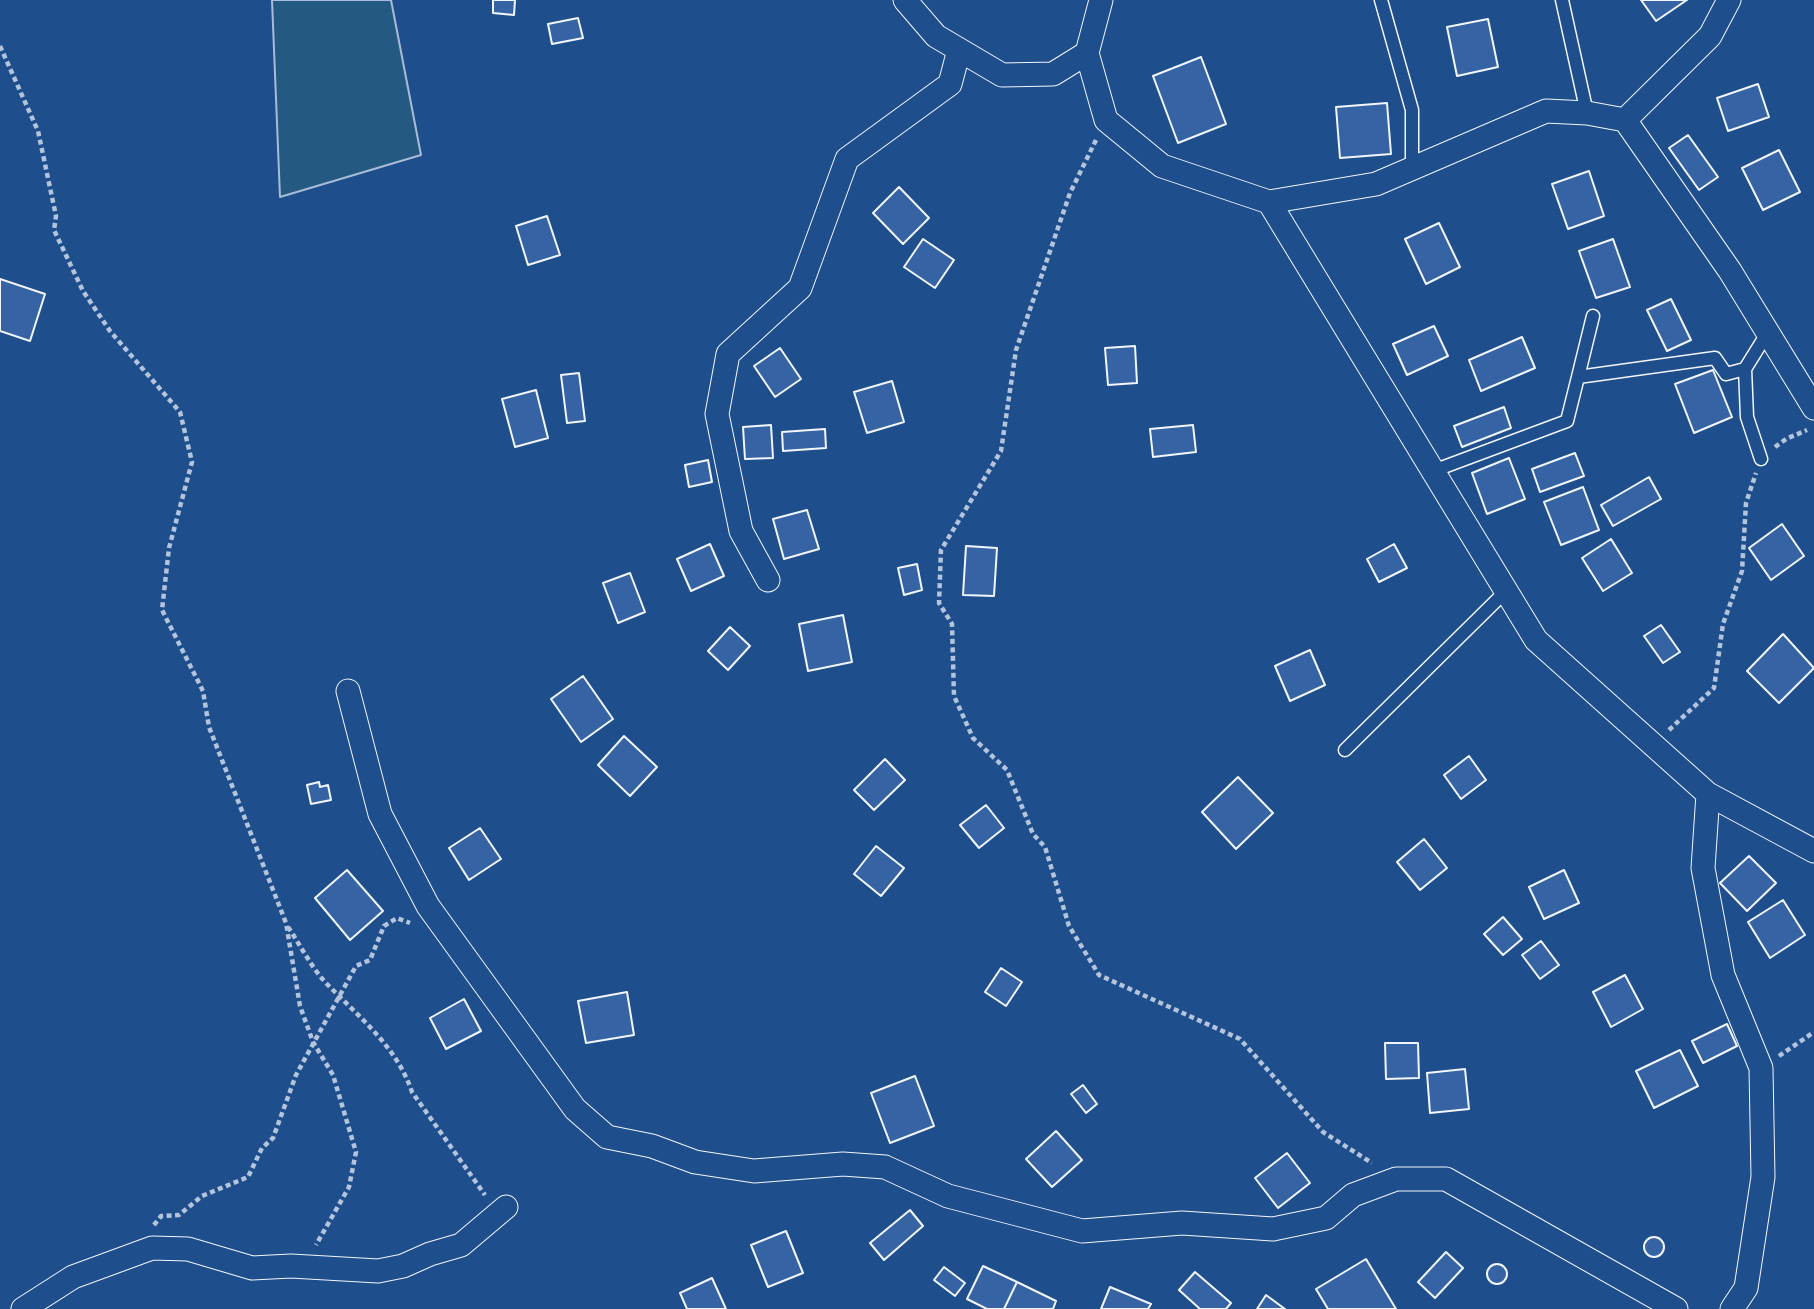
<!DOCTYPE html>
<style>
body{margin:0}
canvas{display:block;background:#1f4e8c}
</style>
<canvas width="1814" height="1309"></canvas>
<script>
const g = document.querySelector('canvas').getContext('2d');
g.lineJoin = 'round';
function fill(path, color) {
  g.fillStyle = color;
  g.fill(path, 'evenodd');
}
function trace(path, color, width, dash) {
  g.strokeStyle = color;
  g.lineWidth = width;
  g.lineCap = dash ? 'butt' : 'round';
  g.setLineDash(dash || []);
  g.stroke(path);
}
const green = new Path2D(`
 M272 0H391L421 155 280 197Z`);
const building = new Path2D(`
 M493 0H515L514 15 493 13Z
 M1641 0H1687L1656 21Z
 M578 18 583 38 552 44 548 24Z
 M1488 19 1498 67 1457 76 1447 27Z
 M1201 57 1226 124 1178 143 1153 76Z
 M1758 84 1769 117 1728 131 1717 98Z
 M1387 103 1391 154 1340 158 1336 107Z
 M1688 135 1718 177 1699 190 1669 148Z
 M1779 150 1800 192 1763 210 1742 168Z
 M1589 171 1604 216 1568 229 1552 184Z
 M899 187 929 218 903 244 873 213Z
 M547 216 560 255 528 265 516 226Z
 M1439 223 1460 267 1426 284 1405 239Z
 M923 239 954 260 935 288 904 267Z
 M1613 239 1630 287 1596 298 1579 251Z
 M0 279 45 294 30 341 0 331Z
 M1671 299 1691 340 1667 351 1647 310Z
 M1434 326 1448 356 1407 375 1393 344Z
 M1522 337 1535 368 1481 391 1469 360Z
 M1135 346 1137 383 1108 385 1105 348Z
 M780 348 801 379 775 397 754 366Z
 M1713 370 1732 417 1694 433 1675 384Z
 M579 373 585 421 567 423 561 375Z
 M892 381 904 422 867 433 854 392Z
 M536 390 548 438 515 447 502 399Z
 M1504 407 1511 428 1462 447 1454 426Z
 M771 425 773 458 745 459 743 427Z
 M1193 425 1196 452 1153 457 1150 429Z
 M825 429 826 448 783 451 782 432Z
 M1575 453 1584 476 1540 492 1532 469Z
 M1509 458 1525 499 1487 514 1472 473Z
 M708 460 712 482 689 487 685 465Z
 M1649 477 1661 499 1613 526 1601 505Z
 M1583 487 1599 530 1561 545 1544 502Z
 M807 510 819 549 784 559 773 519Z
 M1782 524 1804 556 1771 580 1749 548Z
 M1611 539 1632 573 1603 591 1582 558Z
 M710 544 724 576 691 591 677 559Z
 M1394 544 1407 568 1379 582 1367 559Z
 M966 546 997 548 994 596 963 595Z
 M917 564 922 590 904 595 898 568Z
 M630 573 645 612 618 623 603 583Z
 M843 615 852 662 808 671 799 624Z
 M1661 625 1680 652 1663 663 1644 636Z
 M730 627 750 646 728 670 708 651Z
 M1783 634 1814 668 1779 703 1747 671Z
 M1310 650 1325 685 1290 701 1275 666Z
 M583 676 613 719 581 742 551 699Z
 M624 736 657 767 630 796 598 765Z
 M1469 756 1486 780 1461 799 1444 775Z
 M885 759 905 780 874 810 854 790Z
 M1238 777 1273 813 1236 849 1202 812Z
 M319 782 320 787 328 785 331 800 311 804 307 785Z
 M986 805 1004 828 979 848 960 825Z
 M480 828 501 859 469 880 449 848Z
 M1424 839 1447 868 1420 890 1397 862Z
 M876 846 904 868 881 896 854 874Z
 M1749 856 1776 883 1747 911 1720 883Z
 M347 870 383 911 350 940 315 898Z
 M1564 870 1579 903 1544 919 1529 887Z
 M1783 900 1805 935 1770 958 1748 922Z
 M1503 917 1522 939 1503 955 1484 934Z
 M1541 941 1559 965 1540 979 1522 955Z
 M1001 968 1022 982 1006 1006 985 992Z
 M1625 975 1643 1009 1611 1027 1593 992Z
 M627 992 634 1035 586 1043 578 1001Z
 M464 999 481 1031 446 1049 430 1018Z
 M1727 1024 1737 1046 1703 1063 1692 1041Z
 M1385 1043H1418L1419 1078 1386 1079Z
 M1680 1050 1698 1086 1654 1108 1636 1071Z
 M1465 1069 1469 1109 1430 1113 1427 1073Z
 M915 1076 934 1126 890 1143 871 1093Z
 M1083 1085 1097 1104 1086 1113 1071 1094Z
 M1056 1131 1082 1160 1052 1187 1026 1159Z
 M1287 1153 1310 1183 1278 1208 1255 1178Z
 M910 1210 923 1226 884 1260 870 1243Z
 M786 1231 803 1273 768 1287 751 1245Z
 M1644 1247a10 10 0 1 1 20 0a10 10 0 1 1-20 0Z
 M1446 1252 1463 1268 1435 1298 1418 1282Z
 M1366 1259 1396 1309H1328L1316 1289Z
 M1487 1274a10 10 0 1 1 20 0a10 10 0 1 1-20 0Z
 M983 1266 1017 1282 1004 1309H987L967 1299Z
 M944 1267 965 1283 955 1296 934 1280Z
 M1195 1272 1231 1303 1226 1309H1200L1179 1290Z
 M712 1278 726 1309H687L680 1293Z
 M1017 1282 1056 1301 1053 1309H1004Z
 M1110 1287 1151 1304 1148 1309H1101Z
 M1266 1295 1285 1309H1257Z`);
const path = new Path2D(`
 M0 46 38 131 56 216 54 230 83 291 110 331 180 412 192 462 169 548 162 610 203 691 209 727 286 923 300 1006 313 1042 333 1075 356 1152 349 1187 316 1245
 M1096 140 1070 193 1016 350 1001 451 941 550 939 603 952 624 954 696 973 738 1007 770 1033 834 1045 847 1069 926 1099 975 1240 1039 1323 1132 1372 1163
 M1775 447 1786 439 1807 430
 M1669 730 1714 688 1723 624 1742 571 1746 503 1756 473
 M288 927C301 946 312 969 328 985 360 1018 397 1047 412 1092L485 1195
 M1779 1056 1814 1032
 M154 1225 161 1216 179 1215 202 1196 248 1177 262 1148 273 1138 296 1075 356 966 370 960 384 926 397 918 410 923`);
const lane = new Path2D(`
 M1381 0 1412 110V168
 M1562 0 1587 113
 M1745 369 1747 417 1761 459
 M1578 377 1593 316
 M1433 471 1567 421 1578 377 1715 358 1726 374 1745 369 1768 332
 M1345 750 1506 591`);
const street = new Path2D(`
 M905 0 936 36 1002 75 1053 74 1087 53
 M1101 0 1087 53 1106 120 1162 166 1269 202 1376 184 1546 111 1587 113 1625 120 1730 271 1814 408
 M1625 120 1710 36 1729 0
 M1269 202 1536 640 1708 794 1814 851
 M768 580 741 531 717 414 728 354 800 288 847 159 950 84 959 50
 M348 691 380 814 428 906 575 1109 607 1137 652 1146 695 1162 754 1171 843 1164 885 1167 948 1196 1082 1231 1182 1223 1273 1229 1326 1218 1353 1195 1396 1179H1446L1676 1309
 M1708 794 1703 868 1723 975 1761 1068 1763 1177 1746 1288 1732 1309
 M23 1309 73 1277 152 1248 188 1249 252 1268 291 1266 378 1271 403 1266 430 1254 461 1245 506 1207`);
fill(green, '#245a82');
trace(green, '#a8bbd7', 2);
fill(building, '#3563a3');
trace(building, '#f2f6ff', 2);
trace(lane, '#f2f6ff', 15);
trace(street, '#f2f6ff', 25);
trace(path, '#b3c4dc', 4.5, [5, 3.5]);
trace(lane, '#1f4e8c', 12);
trace(street, '#1f4e8c', 23);
</script>
